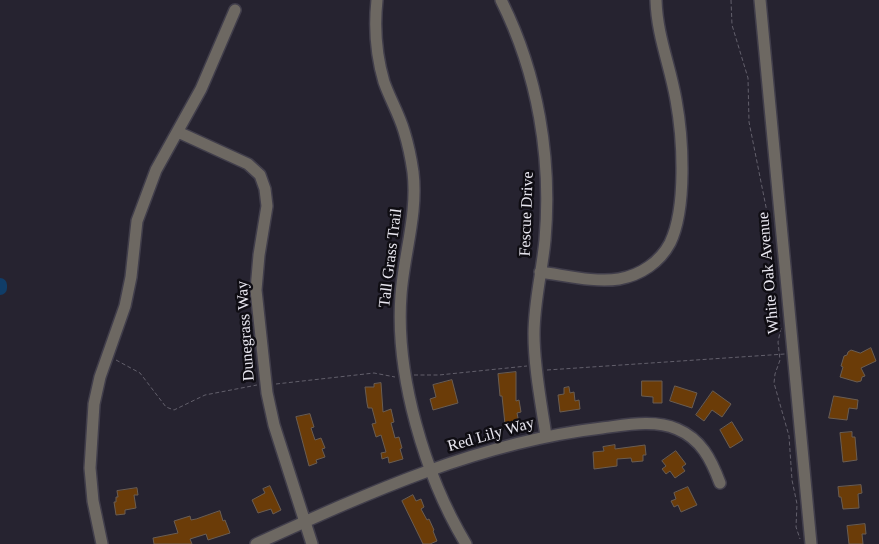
<!DOCTYPE html>
<style>
body{margin:0}
canvas{display:block;background:#262330}
</style>
<canvas width="879" height="544"></canvas>
<script>
const g = document.querySelector('canvas').getContext('2d');
g.lineJoin = 'round';
function trace(path, color, width, dash) {
  g.strokeStyle = color;
  g.lineWidth = width;
  g.lineCap = dash ? 'butt' : 'round';
  g.setLineDash(dash || []);
  g.stroke(path);
}
function fill(path, color) {
  g.fillStyle = color;
  g.fill(path, 'evenodd');
}
function drawText(font, color, halo, rows, align = 'center') {
  g.font = font + ' "Times New Roman",serif';
  g.lineWidth = 5;
  g.setLineDash([]);
  g.textBaseline = 'middle';
  g.strokeStyle = halo;
  g.fillStyle = color;
  for (const [text, x, y, turn = 0] of rows) {
    g.save();
    g.translate(x, y);
    g.rotate((+turn || 0) * Math.PI / 180);
    g.textAlign = isNaN(turn) ? turn : align;
    if (halo) g.strokeText(text, 0, 0);
    g.fillText(text, 0, 0);
    g.restore();
  }
}
const river = new Path2D(`
 M0 285V288`);
const building = new Path2D(`
 M871 348 876 361 861 368 865 376 862 377 861 381 857 382 840 377 843 367 841 366 844 356 847 355 848 352 851 350 860 353Z
 M516 372V401L519 400 521 412 517 413 519 423 505 424 502 396H500L498 374Z
 M452 380 458 403 433 410 430 399 436 397 433 385Z
 M642 381H662V403H653V397L642 396Z
 M381 383 383 412 391 409 394 422 391 423 395 438 399 437 402 448 400 449 403 459 389 463 388 457 382 459 381 453 386 452 381 435 376 437 372 424 376 423 372 408H368L367 403 365 387H374V384Z
 M675 386 697 393 692 408 670 401Z
 M569 387 570 393 574 392 575 401 579 400 580 409 560 412 558 395 564 394V388Z
 M713 391 731 404 722 417 712 410 704 421 696 415Z
 M834 396 858 400 857 409 849 408 847 420 829 418Z
 M310 414 314 427 311 428 315 440 321 438 325 448 322 449 325 457 316 460 317 463 309 466 296 417Z
 M732 422 743 440 730 448 720 430Z
 M852 432V437H855L857 460 843 462 840 433Z
 M615 445V449L645 445 646 455H643V461L632 462 631 458 617 459V466L594 469 593 452 604 451 603 447Z
 M676 451 686 464 682 467 685 471 675 478 670 471 666 474 662 469 666 466 662 461Z
 M861 485 862 493 858 494 859 508 843 509 841 497H839L838 487Z
 M270 486 281 510 273 514 271 509 258 513 252 500 265 493 263 489Z
 M688 487 697 505 681 512 678 505 674 507 671 501 676 499 674 493Z
 M137 488 138 495H134L136 508 125 510V514L116 515 114 502H116V497H118L117 491Z
 M413 495 416 501 421 499 424 507 421 509 427 520 429 519 434 530 433 531 437 541 430 544H423L402 501Z
 M220 511 223 521 225 520 230 533 208 540 206 534 190 539 192 544H154L153 538 178 533 174 521 190 516 191 520 196 519Z
 M865 524 866 534H862L863 544H849L847 526Z`);
const path = new Path2D(`
 M731 0 732 25 748 78 749 122 768 217 772 283 780 319
 M781 328 778 342 780 360 775 374 774 383 789 436 792 480 797 504 796 527 800 539
 M116 360 140 373 166 407 174 410 205 395 257 385
 M547 370 785 354
 M414 375H439L527 366
 M276 384 374 373 395 377`);
const minor = new Path2D(`
 M377 0C374 28 376 55 384 82 390 99 399 114 404 131 408 144 411 158 413 172 418 214 404 253 401 295 395 375 425 476 466 544
 M501 0C538 74 552 158 545 240 542 272 534 302 534 334 534 368 541 402 546 436
 M760 0 811 544
 M178 132 248 164 260 175 265 189 267 206 259 255 256 290 267 393 274 425 312 544
 M540 272C564 275 595 283 619 279 641 275 660 262 670 243 687 208 683 138 676 100 670 65 657 36 656 0
 M102 544 93 501 90 468 94 404 100 377 125 306 131 277 137 221 156 170 201 89 235 10
 M256 544C368 493 479 442 602 428 626 425 654 419 677 429 701 439 711 459 720 483`);
const streetNames = [
 ["Fescue Drive",527,214,-88],
 ["Tall Grass Trail",391,258,-83],
 ["White Oak Avenue",769,273,-95],
 ["Dunegrass Way",246,331,-94],
 ["Red Lily Way",491,435,-16]
];
trace(river, '#103d68', 14);
fill(building, '#6b3c08');
trace(building, '#6a5d52', 1);
trace(minor, '#413e4b', 14);
trace(path, '#625f6b', 1, [4, 2.5]);
trace(minor, '#6d6862', 11);
drawText('16px', '#e9e7f0', '#0f0d13', streetNames);
</script>
